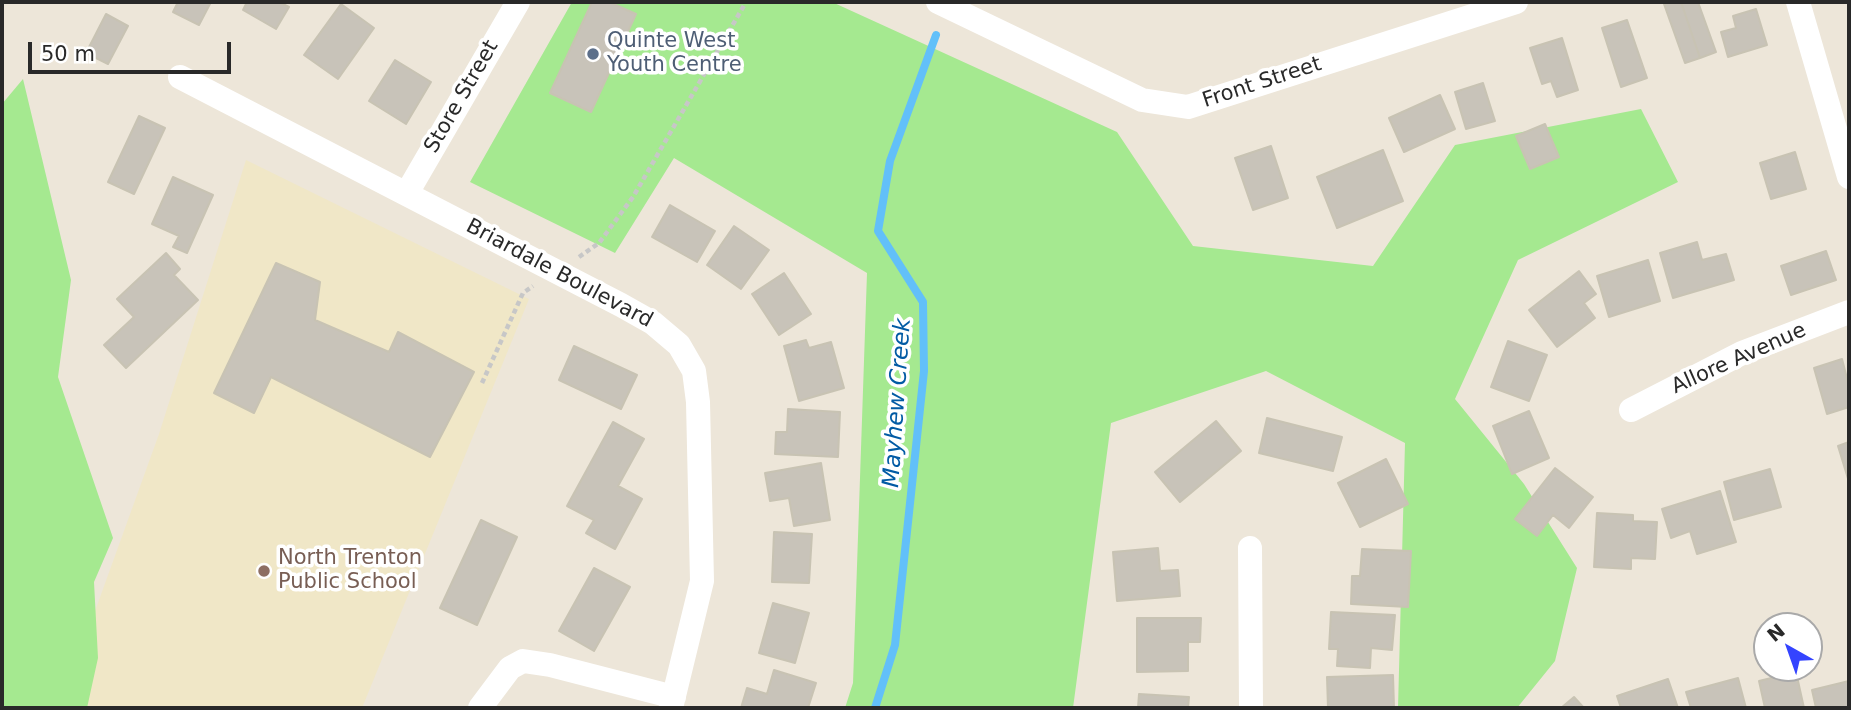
<!DOCTYPE html>
<style>
body{margin:0}
#map{position:relative;width:1851px;height:710px;overflow:hidden;background:#ede6d9;font-family:"DejaVu Sans",sans-serif}
canvas{display:block}
.frame{position:absolute;inset:0;border:4px solid #292929;pointer-events:none}
.north{position:absolute;left:1753px;top:612px;width:70px;height:70px;box-sizing:border-box;background:#fff;border:2px solid #a9a9a9;border-radius:50%;rotate:320deg;font-size:19px;font-weight:700;line-height:28px;text-align:center;color:#292929}
.north::after{content:'';display:block;margin:auto;width:24px;height:32px;background:#3444ff;clip-path:polygon(50% 0,100% 100%,50% 72%,0 100%)}
.scale{position:absolute;left:28px;top:42px;width:203px;height:32px;box-sizing:border-box;border:4px solid #292929;border-top:0;padding-left:9px;font-size:21px;line-height:24px;white-space:nowrap;color:#292929;-webkit-text-stroke:5px #fff;paint-order:stroke}
</style>
<div id="map">
<canvas width="1851" height="710"></canvas>
<div class="frame"></div>
<div class="north">N</div>
<div class="scale">50 m</div>
</div>
<script>
const g = document.querySelector('canvas').getContext('2d');
g.lineJoin = 'round';
function fill(path, color) {
  g.fillStyle = color;
  g.fill(path, 'evenodd');
}
function trace(path, color, width, dash) {
  g.strokeStyle = color;
  g.lineWidth = width;
  g.lineCap = dash ? 'butt' : 'round';
  g.setLineDash(dash || []);
  g.stroke(path);
}
function drawText(font, color, halo, rows, align = 'center') {
  g.font = font + ' "DejaVu Sans",sans-serif';
  g.lineWidth = 7;
  g.setLineDash([]);
  g.textBaseline = 'middle';
  g.strokeStyle = halo;
  g.fillStyle = color;
  for (const [text, x, y, turn = 0] of rows) {
    g.save();
    g.translate(x, y);
    g.rotate((+turn || 0) * Math.PI / 180);
    g.textAlign = isNaN(turn) ? turn : align;
    if (halo) g.strokeText(text, 0, 0);
    g.fillText(text, 0, 0);
    g.restore();
  }
}
const education = new Path2D(`
 M246 160 529 299 362 708H60L159 434Z`);
const green = new Path2D(`
 M572 2H832L1117 132 1193 246 1373 266 1455 145 1641 109 1678 182 1518 260 1455 399 1524 484 1577 568 1555 661 1517 708H1398L1405 443 1266 371 1111 423 1073 708H845L853 683 867 273 674 158 615 253 470 182Z
 M23 79 71 280 58 377 113 538 94 582 98 658 87 708H2V104Z`);
const stream = new Path2D(`
 M875 708 895 645 924 371 923 302 878 231 890 161 936 35`);
const building = new Path2D(`
 M178 2H211L199 25 173 12Z
 M247 2H279L289 7 276 29 243 10Z
 M592 2H609L636 14 591 112 550 93Z
 M1671 2H1681L1700 58 1685 63 1664 4Z
 M1681 2H1698L1716 52 1700 58Z
 M341 4 374 28 338 79 304 55Z
 M1756 9 1767 45 1728 57 1721 32 1736 28 1733 16Z
 M106 14 128 26 108 64 86 53Z
 M1627 20 1647 78 1621 87 1602 28Z
 M1562 38 1578 90 1557 97 1551 81 1542 84 1530 48Z
 M395 60 431 82 406 124 369 101Z
 M1483 83 1495 121 1466 129 1455 92Z
 M1440 95 1455 129 1404 152 1389 118Z
 M139 116 165 128 134 194 108 182Z
 M1545 124 1559 157 1530 169 1516 136Z
 M1271 146 1288 198 1253 210 1235 158Z
 M1383 150 1403 201 1337 228 1317 177Z
 M1795 152 1806 189 1771 199 1760 163Z
 M173 177 213 195 187 253 173 247 179 236 152 224Z
 M670 205 715 231 697 262 652 237Z
 M734 226 769 250 741 289 707 265Z
 M1697 242 1702 260 1726 254 1734 280 1673 298 1660 253Z
 M1826 251 1836 280 1791 295 1781 266Z
 M166 253 180 269 174 275 198 300 126 368 104 345 134 317 117 299Z
 M1648 260 1660 301 1609 317 1597 276Z
 M276 263 320 282 315 320 389 352 398 332 474 372 430 457 271 377 254 413 214 393Z
 M1579 271 1596 294 1584 303 1595 318 1557 347 1529 310Z
 M784 273 811 314 779 335 752 294Z
 M806 340 809 348 831 342 844 388 799 401 784 346Z
 M1508 341 1547 355 1529 401 1491 387Z
 M574 346 637 375 621 409 559 380Z
 M1842 359 1849 386V407L1827 414 1814 368Z
 M788 409 840 412 838 457 775 454 776 432H787Z
 M1529 411 1549 458 1512 474 1493 426Z
 M1267 418 1342 437 1333 471 1259 453Z
 M1216 421 1241 451 1180 502 1155 472Z
 M613 422 644 439 618 486 642 499 615 549 586 533 594 520 567 506Z
 M1849 442V482L1838 446Z
 M1386 459 1408 504 1360 527 1338 483Z
 M821 463 830 520 794 526 789 498 770 501 765 473Z
 M1555 468 1593 497 1569 528 1553 515 1537 536 1515 519Z
 M1770 469 1781 507 1734 520 1724 482Z
 M1720 491 1736 542 1697 554 1690 531 1671 538 1662 509Z
 M1597 513 1633 515V521L1657 522 1655 559 1631 558V569L1594 567Z
 M481 520 517 537 477 625 440 608Z
 M774 532 812 534 809 583 772 582Z
 M1158 548 1160 571 1178 570 1180 596 1117 601 1113 552Z
 M1362 549 1411 551 1408 607 1351 604 1352 576H1360Z
 M594 568 630 587 594 651 559 631Z
 M773 603 809 613 795 663 759 653Z
 M1331 612 1395 615 1392 650 1371 648 1370 668 1337 666 1338 649H1329Z
 M1137 618H1201L1200 642H1188V671L1137 672Z
 M774 670 816 683 808 708H741L747 688 767 694Z
 M1796 672 1804 708H1765L1759 681Z
 M1393 675 1394 708H1328L1327 677Z
 M1738 678 1746 708H1691L1686 692Z
 M1668 679 1678 708H1621L1617 696Z
 M1849 681V708H1816L1812 690Z
 M1139 694 1189 697 1188 708H1138Z
 M1574 697 1584 708H1561Z`);
const path = new Path2D(`
 M579 257 599 243 633 197 746 2
 M482 383 523 293 533 286`);
const street = new Path2D(`
 M938 2 1142 100 1188 107 1516 2
 M1798 2 1849 177
 M180 77 621 305 653 323 679 345 694 371 698 402 702 581 671 708
 M407 193 518 2
 M1631 410 1742 353 1849 312
 M1250 548 1251 708
 M480 708 510 668 523 661 550 665 674 697`);
const markers = [
 [593,54,7,"#5c6f8a"],
 [264,571,7,"#8d6e63"]
];
const serviceNames = [
 ["Quinte West",607,42],
 ["Youth Centre",607,66]
];
const streetNames = [
 ["Front Street",1262,83,-18],
 ["Store Street",462,97,-60],
 ["Briardale Boulevard",559,274,28],
 ["Allore Avenue",1739,359,-24]
];
const educationNames = [
 ["North Trenton",278,559],
 ["Public School",278,583]
];
const waterNames = [
 ["Mayhew Creek",898,403,-86]
];
fill(education, '#f0e7c7');
fill(green, '#a5e990');
trace(stream, '#62c0f9', 8);
fill(building, '#c8c3b9');
trace(building, '#c8c3b3', 2);
trace(path, '#c7c7c7', 4.5, [5, 3.5]);
trace(street, '#fff', 24);
for (const [x, y, r, color] of markers) {
  const dot = new Path2D();
  dot.arc(x, y, r, 0, 2 * Math.PI);
  g.fillStyle = color;
  g.fill(dot);
  trace(dot, '#fff', 2.5);
}
drawText('21px', '#4e5e75', '#fff', serviceNames, 'left');
drawText('21px', '#292929', '#fff', streetNames);
drawText('21px', '#785e54', '#fff', educationNames, 'left');
drawText('italic 23px', '#025ba4', '#fff', waterNames);
</script>
